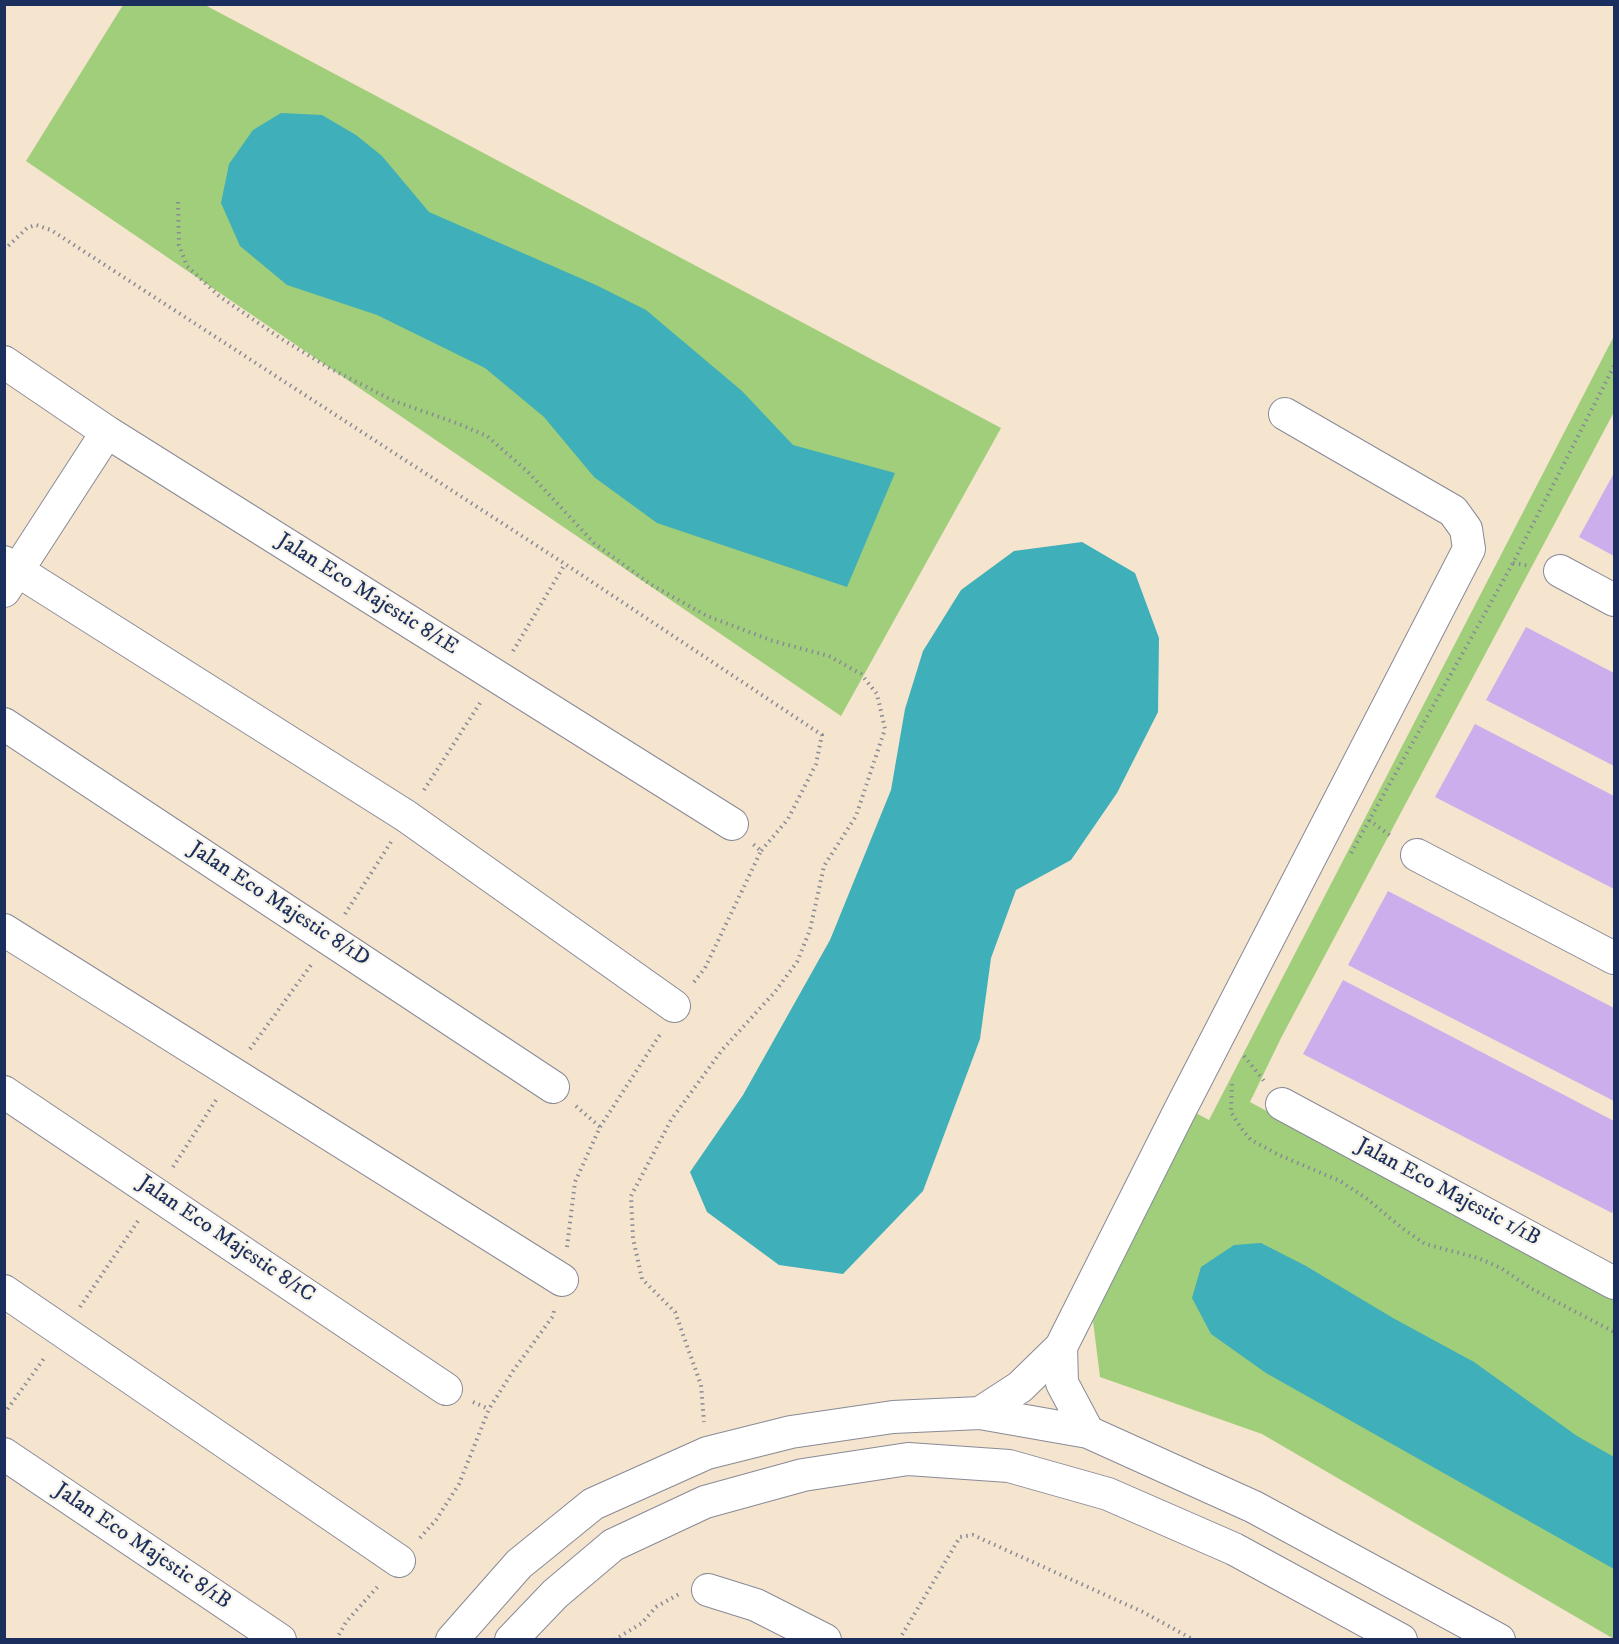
<!DOCTYPE html>
<style>
body{margin:0}
#map{position:relative;width:1619px;height:1644px;overflow:hidden;background:#f5e4ce;font-family:"IM FELL DW Pica",serif}
canvas{display:block}
.frame{position:absolute;inset:0;border:6px solid #1b2f5e;pointer-events:none}
</style>
<div id="map">
<canvas width="1619" height="1644"></canvas>
<div class="frame"></div>
</div>
<script>
const g = document.querySelector('canvas').getContext('2d');
g.lineJoin = 'round';
function fill(path, color) {
  g.fillStyle = color;
  g.fill(path, 'evenodd');
}
function trace(path, color, width, dash) {
  g.strokeStyle = color;
  g.lineWidth = width;
  g.lineCap = dash ? 'butt' : 'round';
  g.setLineDash(dash || []);
  g.stroke(path);
}
function drawText(font, color, halo, rows, align = 'center') {
  g.font = font + ' "IM FELL DW Pica",serif';
  g.lineWidth = 4.5;
  g.setLineDash([]);
  g.textBaseline = 'middle';
  g.strokeStyle = halo;
  g.fillStyle = color;
  for (const [text, x, y, turn = 0] of rows) {
    g.save();
    g.translate(x, y);
    g.rotate((+turn || 0) * Math.PI / 180);
    g.textAlign = isNaN(turn) ? turn : align;
    if (halo) g.strokeText(text, 0, 0);
    g.fillText(text, 0, 0);
    g.restore();
  }
}
const green = new Path2D(`
 M123 5H205L1001 428 841 716 26 161Z
 M1614 336V412L1281 1038 1250 1102 1614 1298V1639L1262 1434 1100 1377 1093 1321 1192 1111 1209 1120Z`);
const water = new Path2D(`
 M281 113 322 115 356 135 382 156 429 212 596 285 646 310 742 391 793 445 895 473 847 587 657 523 594 477 544 417 485 368 377 315 287 285 240 246 221 203 229 164 253 130Z
 M1082 542 1135 573 1159 638 1158 712 1117 793 1071 860 1016 890 991 958 980 1039 923 1191 843 1274 779 1265 707 1212 690 1172 743 1095 830 940 891 790 905 709 923 651 961 590 1014 551Z
 M1261 1243 1306 1266 1393 1318 1474 1362 1577 1436 1614 1457V1569L1266 1373 1211 1334 1192 1298 1201 1267 1234 1245Z`);
const building = new Path2D(`
 M1614 473V556L1579 537Z
 M1526 627 1614 673V766L1486 700Z
 M1475 724 1614 796V889L1435 797Z
 M1388 891 1614 1008V1101L1348 965Z
 M1343 980 1614 1121V1207L1612 1213 1303 1054Z`);
const path = new Path2D(`
 M178 202 179 245 187 266 219 296 280 338 331 369 394 401 459 424 487 436 528 472 594 543 650 584 707 616 773 641 829 656 861 674 877 694 885 729 856 816 824 866 810 930 797 962 774 993 722 1050 671 1120 631 1196 633 1238 642 1279 675 1312 701 1385 704 1422
 M4 250 27 228 36 225 51 230 565 564 822 735 816 764 788 819 761 851
 M1513 563 1530 566
 M513 651 565 564
 M424 790 480 703
 M1369 820 1392 837
 M1351 853 1513 563 1614 366
 M345 914 391 842
 M694 982 705 968 761 851 753 844
 M250 1049 311 965
 M1244 1056 1264 1081
 M1232 1084 1231 1112 1241 1128 1251 1140 1279 1155 1340 1181 1366 1198 1402 1228 1425 1244 1478 1258 1501 1268 1532 1289 1614 1332
 M576 1106 600 1127
 M173 1167 216 1100
 M567 1247 575 1182 600 1127 661 1033
 M80 1307 138 1221
 M473 1402 489 1409
 M4 1414 45 1357
 M420 1538 436 1520 459 1484 489 1409 513 1371 553 1316 554 1311
 M336 1640 346 1622 380 1584
 M614 1640 642 1623 656 1607 679 1594
 M899 1640 960 1537 973 1535 1143 1612 1194 1640`);
const minor = new Path2D(`
 M4 362 107 432 732 824
 M4 562 406 816 674 1006
 M1560 571 1614 600
 M4 591 107 432
 M4 724 553 1087
 M1417 855 1614 958
 M4 930 562 1280
 M4 1092 446 1389
 M1282 1104 1614 1283
 M4 1291 399 1561
 M1061 1347 1062 1383 1088 1432
 M980 1413 1020 1387 1061 1347 1180 1110 1469 549 1466 529 1453 511 1285 414
 M4 1454 280 1640
 M708 1590 756 1605 825 1640
 M452 1640 519 1564 593 1504 707 1453 791 1432 893 1417 980 1413 1088 1432 1254 1507 1499 1640
 M511 1640 555 1594 613 1545 705 1502 803 1475 908 1459 1009 1466 1108 1494 1234 1549 1401 1640`);
const streetNames = [
 ["Jalan Eco Majestic 8/1E",367,595,32],
 ["Jalan Eco Majestic 8/1D",279,905,33],
 ["Jalan Eco Majestic 1/1B",1448,1193,28],
 ["Jalan Eco Majestic 8/1C",226,1240,34],
 ["Jalan Eco Majestic 8/1B",142,1547,34]
];
fill(green, '#a1ce7b');
fill(water, '#3fafb9');
fill(building, '#cdaeec');
trace(minor, '#888a96', 34);
trace(path, '#888a96', 4, [1.5, 4.5]);
trace(minor, '#fff', 32);
drawText('22px', '#1b2f5e', '#f7f3e8', streetNames);
</script>
